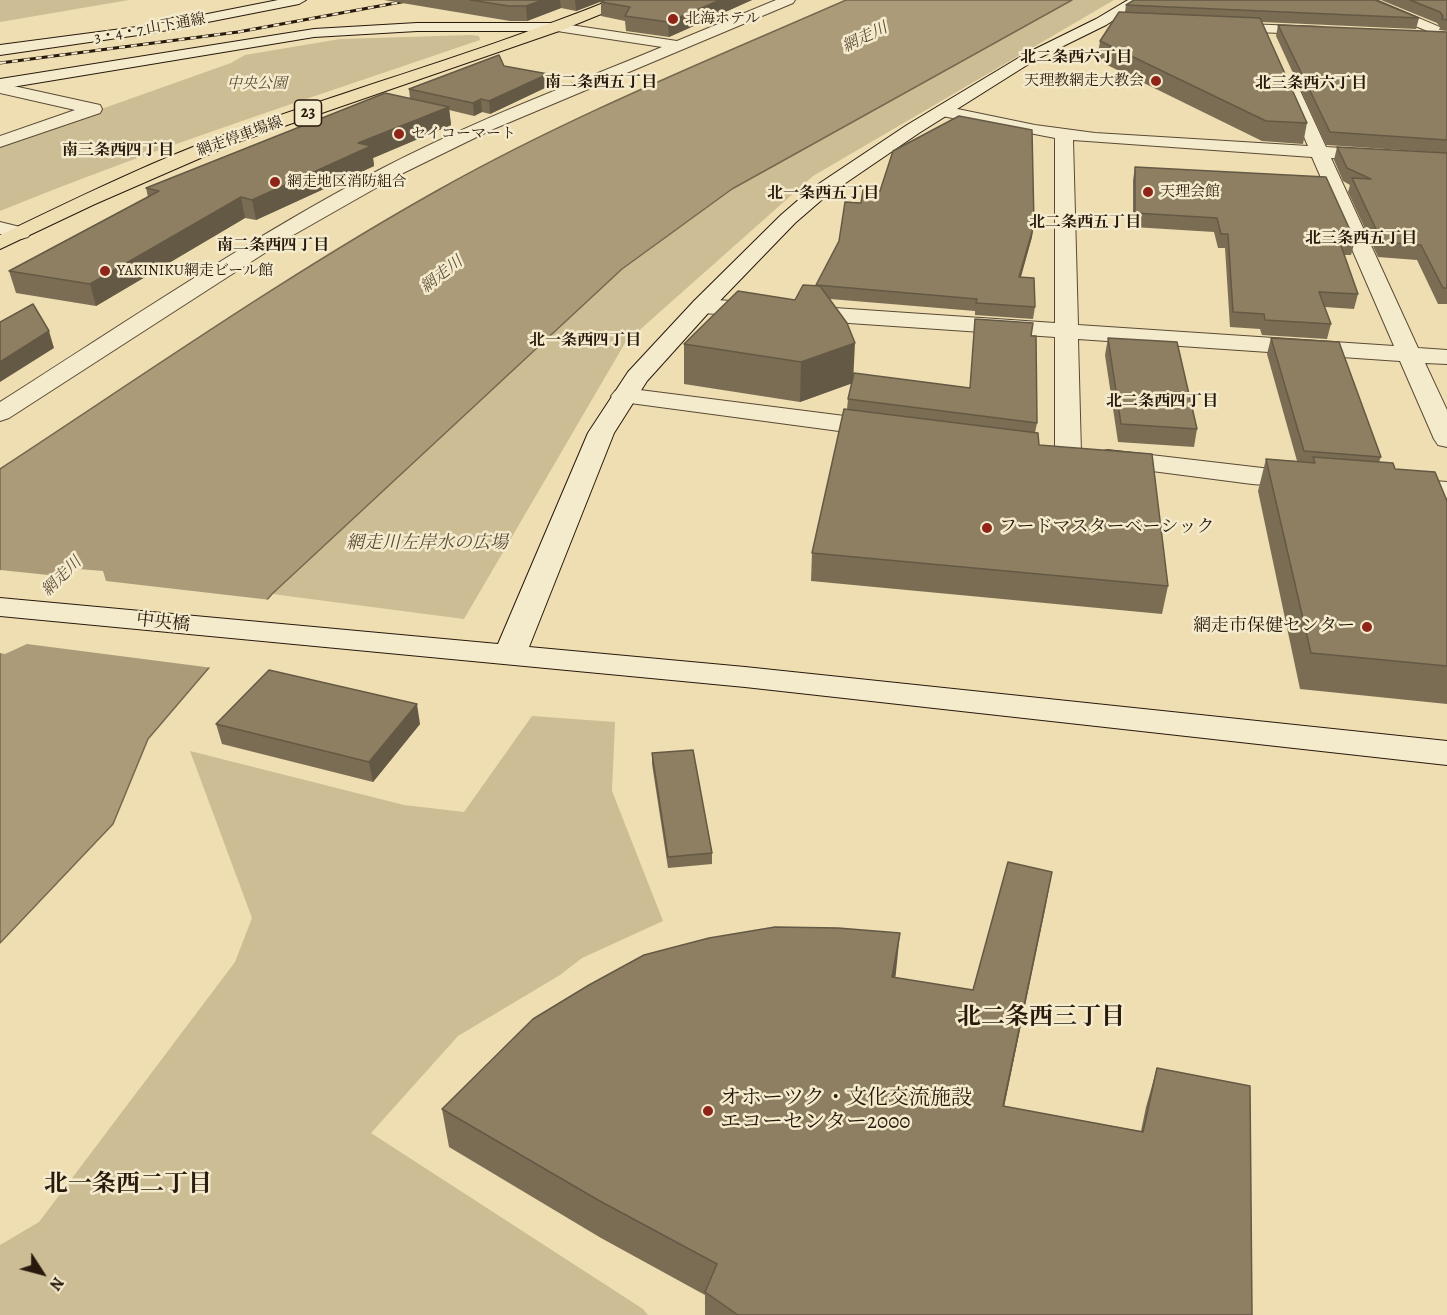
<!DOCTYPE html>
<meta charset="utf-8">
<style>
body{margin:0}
#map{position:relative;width:1447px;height:1315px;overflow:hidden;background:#eedeb1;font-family:Alegreya,serif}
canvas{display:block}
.north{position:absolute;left:12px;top:1243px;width:60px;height:60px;-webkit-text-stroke:4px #f4eacc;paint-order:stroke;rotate:126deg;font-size:16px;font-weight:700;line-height:24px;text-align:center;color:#29190d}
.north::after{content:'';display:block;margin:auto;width:21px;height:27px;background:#29190d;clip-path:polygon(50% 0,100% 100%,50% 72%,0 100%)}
</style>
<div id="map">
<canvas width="1447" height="1315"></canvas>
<div class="north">N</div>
</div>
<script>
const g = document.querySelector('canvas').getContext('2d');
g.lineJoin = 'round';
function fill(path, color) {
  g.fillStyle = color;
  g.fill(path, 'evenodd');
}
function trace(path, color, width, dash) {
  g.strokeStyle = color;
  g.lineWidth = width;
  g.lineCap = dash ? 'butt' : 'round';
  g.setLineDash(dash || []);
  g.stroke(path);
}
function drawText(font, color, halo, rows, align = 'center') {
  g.font = font + ' Alegreya,"Noto Serif JP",serif';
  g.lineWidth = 5;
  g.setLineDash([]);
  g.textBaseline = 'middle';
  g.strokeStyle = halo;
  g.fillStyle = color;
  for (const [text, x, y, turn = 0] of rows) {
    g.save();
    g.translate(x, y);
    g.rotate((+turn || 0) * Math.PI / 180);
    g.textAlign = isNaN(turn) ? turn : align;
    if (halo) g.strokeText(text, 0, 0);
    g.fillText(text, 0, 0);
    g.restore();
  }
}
const green = new Path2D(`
 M0 0H129L0 22Z
 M1072 0H1114L813 176 625 343 464 619 272 594 622 269 731 189Z
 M471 35 479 36 480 40C319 95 157 147 0 211V145L231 63 245 55 340 39Z
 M532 716 615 722 612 791 663 921 582 958 560 975 458 1036 371 1133 643 1309 648 1315H0V1245L39 1222 235 962 252 918 190 751 404 805 464 812Z`);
const water = new Path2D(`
 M846 0H1072L732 189 622 269 272 594 148 739 113 824 0 943V469C145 374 288 274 440 189 570 116 709 60 846 0Z`);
const pier = new Path2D(`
 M67 568 103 571 106 581 271 600 213 668 27 644 5 654 0 653V570L49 575Z`);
const street = new Path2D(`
 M776 0H795L793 3 491 130 397 176 288 238 9 418 0 421V402C126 322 251 237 383 168 473 121 568 86 662 47L557 31 550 27 552 24 557 23 677 41Z
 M1357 0H1376L1447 30V39L1359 3Z
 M1221 23 1322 27 1329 31 1322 35 1216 30 1214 27Z
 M1289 79 1297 84 1326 147 1447 155V165L1331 158 1418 348 1447 350V364L1425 363 1447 410V447L1438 445 1434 439 1400 361 1078 339 1081 453 1078 459 1068 461 1058 459 1055 453V337L702 313 694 311 691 306 694 301 702 299 1055 323V138L937 115 935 111 937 107 943 106 1035 125 1095 133 1308 146 1281 84ZM1073 140 1312 157 1394 346 1078 325Z
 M0 83 100 105 102 109 100 113 0 147V136L75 110 0 93Z
 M0 222 28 229 31 233 28 237 21 239 0 234Z
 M624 388 884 421 893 423 897 429 893 435 884 437 615 401 611 396 615 391Z
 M1108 450 1314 474 1318 480 1314 486 1304 488 1252 484 1098 464 1094 458 1098 452Z
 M1398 478 1447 482V498L1388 492 1384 486 1388 480Z`);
const secondary = new Path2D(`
 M278 0H306L299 4 152 33 0 55V45L152 25Z
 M1128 0H1145L1106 25 1035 60 919 133 825 197 795 223 710 311 647 381 614 433 529 647 745 667 1447 741V765L745 687 0 616V598L498 644 588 433 628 372 694 301 781 215 811 189 907 125 1025 54 1096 19Z
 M417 23H557L564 27 557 31H417L314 37 0 89V79L314 29Z`);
const primary = new Path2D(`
 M611 0H630L628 3 562 30 235 143 95 204 0 249V235C73 200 148 163 224 135 353 88 484 51 611 0Z`);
const rail = new Path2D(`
 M0 63 238 32 412 0`);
const wall = new Path2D(`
 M384 0H605L576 11 561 8 527 21H510Z
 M752 0 669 37 626 31 625 21 601 16V2Z
 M1381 0H1447V31L1439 30 1440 27 1437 23Z
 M1126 5 1419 18 1416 29 1262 22 1307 123 1303 144 1262 141 1097 60 1100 41 1125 12Z
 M1278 25 1447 32V153L1326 145 1276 36Z
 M504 66 548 74 549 86 490 114 482 112 474 116 449 110 451 125 373 158 374 166 256 220 245 218 96 306 16 293 9 271 148 197 146 188 410 99 409 89Z
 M1337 147 1447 153V304H1438L1417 260 1378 257 1348 192 1350 185 1343 181 1334 160Z
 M1135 167 1355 241 1351 255H1344L1358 294 1354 309 1325 307 1331 324 1327 339 1262 335 1260 329 1230 327 1225 248H1218L1214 232 1133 227V180Z
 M1032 237 1021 277 1035 307 1033 319 975 315V311L830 299 853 376 970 388 975 319 1033 323 1031 336 1037 423 1035 433 1039 445 1168 586 1162 614 811 581 812 553 847 409 848 399 852 383 800 402 684 384V344L795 300 816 285Z
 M1108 338 1197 429 1194 447 1118 442 1105 355Z
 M1271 338 1381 457 1379 462 1395 469 1447 501V704L1300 689 1258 491 1266 459 1297 461 1267 354Z
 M216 724H420L373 782 222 744Z
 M652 753 712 853V864L668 868 652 764Z
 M1052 872 1004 1107 1141 1131 1146 1107 1157 1068 1252 1315H705V1295L601 1238 449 1147 442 1109 896 972 895 978 973 990Z`);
const shadedWall = new Path2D(`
 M543 0H560L561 8 527 21 526 6Z
 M575 0H605L576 11Z
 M720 0H752L669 37 668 22Z
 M548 74 549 86 490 114 489 101Z
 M481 99 482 112 474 116 473 103Z
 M449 107 451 125 373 158 374 166 256 220 252 200 358 143Z
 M241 197 245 218 96 306 90 284Z
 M1034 225 1032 237 1017 289 1019 277Z
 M49 331 54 348 0 382V362Z
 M855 343 853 383 800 402 801 362Z
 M417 704 420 724 373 782 369 762Z
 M1052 872 1045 910 996 1145 1003 1106Z
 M900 933 896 972 888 1016 892 977Z`);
const building = new Path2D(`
 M470 0H543L526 6H509Z
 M605 0H720L668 22 625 16 630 7 601 2Z
 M1134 0H1375L1419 18 1126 5Z
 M1410 0H1447V20L1442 19 1443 16 1440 12Z
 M1119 12 1260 18 1307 123 1266 121 1100 41Z
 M1278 25 1447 32V140L1330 132Z
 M499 55 504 66 548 74 489 101 481 99 473 103 409 89Z
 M385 93 449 107 358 143 371 146 252 200 241 197 90 284 9 271 159 191 146 188Z
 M959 116 1032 130 1034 225 1019 277 1034 278 1035 307 976 303 977 299 816 285 839 241 845 202 861 203 863 190 880 191 893 151Z
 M1337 147 1447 153V288H1443L1421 245 1382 242 1352 178 1371 179 1347 168Z
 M1135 167 1326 177 1355 241 1339 240 1358 294 1319 292 1331 324 1265 320 1264 314 1233 312 1228 234H1221L1217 218 1135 213Z
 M803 285 820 286 847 323 855 343 801 362 684 344 738 291 795 300Z
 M33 304 49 331 0 362V322Z
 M975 319 1033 323 1031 336H1036L1037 423 848 399 854 373 970 388Z
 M1108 338 1177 342 1197 429 1121 424Z
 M1271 338 1339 342 1381 457 1304 451Z
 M844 409 1038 433 1039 445 1152 454 1168 586 812 553Z
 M1313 457 1393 463 1395 469 1435 472 1447 501V666L1311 653 1266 459 1315 463Z
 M269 670 417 704 369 762 216 724Z
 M693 750 712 853 668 857 652 753Z
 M1008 862 1052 872 1003 1106 1143 1132 1157 1068 1250 1086 1252 1315H738L705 1292 717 1264 598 1200 442 1109 533 1019 589 985 644 955 709 938 775 927 838 928 900 933 892 977 973 990Z`);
const markers = [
 [673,19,6,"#8f2418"],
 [1156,81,6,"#8f2418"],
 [399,134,6,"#8f2418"],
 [275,182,6,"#8f2418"],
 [1148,192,6,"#8f2418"],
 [105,271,6,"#8f2418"],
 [987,528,6,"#8f2418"],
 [1367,627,6,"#8f2418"],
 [708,1111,6,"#8f2418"]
];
const farPoinames = [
 ["北海ホテル",685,19],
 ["天理教網走大教会",1144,81,"right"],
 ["セイコーマート",411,134],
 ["網走地区消防組合",287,182],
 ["天理会館",1160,192],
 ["YAKINIKU網走ビール館",117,271]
];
const farStreetnames = [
 ["3・4・7 山下通線",150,29,-10],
 ["網走停車場線",240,137,-20]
];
const farParknames = [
 ["中央公園",257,84]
];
const farWaternames = [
 ["網走川",865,38,-26],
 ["網走川",442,275,-38],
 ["網走川",62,577,-45]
];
const farNeighbourhoodnames = [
 ["北二条西六丁目",1076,58],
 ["南二条西五丁目",601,83],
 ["北三条西六丁目",1311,84],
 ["南三条西四丁目",118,151],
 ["北一条西五丁目",823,194],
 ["北二条西五丁目",1085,223],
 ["北三条西五丁目",1361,239],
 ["南二条西四丁目",273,246],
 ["北一条西四丁目",585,341],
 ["北二条西四丁目",1162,402]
];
const shields = [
 [308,113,27]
];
const shieldNames = [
 ["23",308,113]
];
const poiNames = [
 ["フードマスターベーシック",999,528],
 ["網走市保健センター",1355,627,"right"]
];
const parkNames = [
 ["網走川左岸水の広場",427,544]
];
const streetNames = [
 ["中央橋",163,623,6]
];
const nearPoinames = [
 ["オホーツク・文化交流施設",720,1099],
 ["エコーセンター2000",720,1123]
];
const nearNeighbourhoodnames = [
 ["北二条西三丁目",1041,1018],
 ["北一条西二丁目",128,1185]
];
fill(green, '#cdbd95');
fill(water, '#ab9b79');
trace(water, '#77674e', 1.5);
fill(pier, '#eedeb1');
trace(street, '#5a4a36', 2);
trace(secondary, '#29190d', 2);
trace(primary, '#29190d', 2);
fill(street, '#f4eacc');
fill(secondary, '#f4eacc');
fill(primary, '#eedeb1');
trace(rail, '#29190d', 3);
trace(rail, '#f4eacc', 2, [6]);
fill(wall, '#7b6d54');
fill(shadedWall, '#645945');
fill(building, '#8f7f62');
trace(building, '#645945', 1.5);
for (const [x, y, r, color] of markers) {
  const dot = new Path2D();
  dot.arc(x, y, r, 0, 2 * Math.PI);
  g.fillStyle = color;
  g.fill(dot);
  trace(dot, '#f4eacc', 2);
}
drawText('15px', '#29190d', '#f4eacc', farPoinames, 'left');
drawText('15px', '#29190d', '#f4eacc', farStreetnames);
drawText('italic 15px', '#5a4a36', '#f4eacc', farParknames);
drawText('italic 16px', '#5d4d38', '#f4eacc', farWaternames);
drawText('bold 16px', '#29190d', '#f4eacc', farNeighbourhoodnames);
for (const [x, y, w] of shields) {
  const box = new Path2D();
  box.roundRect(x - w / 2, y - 13, w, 26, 4.5);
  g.fillStyle = '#f4eacc';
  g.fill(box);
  trace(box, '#29190d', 1.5);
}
drawText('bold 16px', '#29190d', null, shieldNames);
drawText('18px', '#29190d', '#f4eacc', poiNames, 'left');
drawText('italic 18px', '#5a4a36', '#f4eacc', parkNames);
drawText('18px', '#29190d', '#f4eacc', streetNames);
drawText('21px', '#29190d', '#f4eacc', nearPoinames, 'left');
drawText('bold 24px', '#29190d', '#f4eacc', nearNeighbourhoodnames);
</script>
